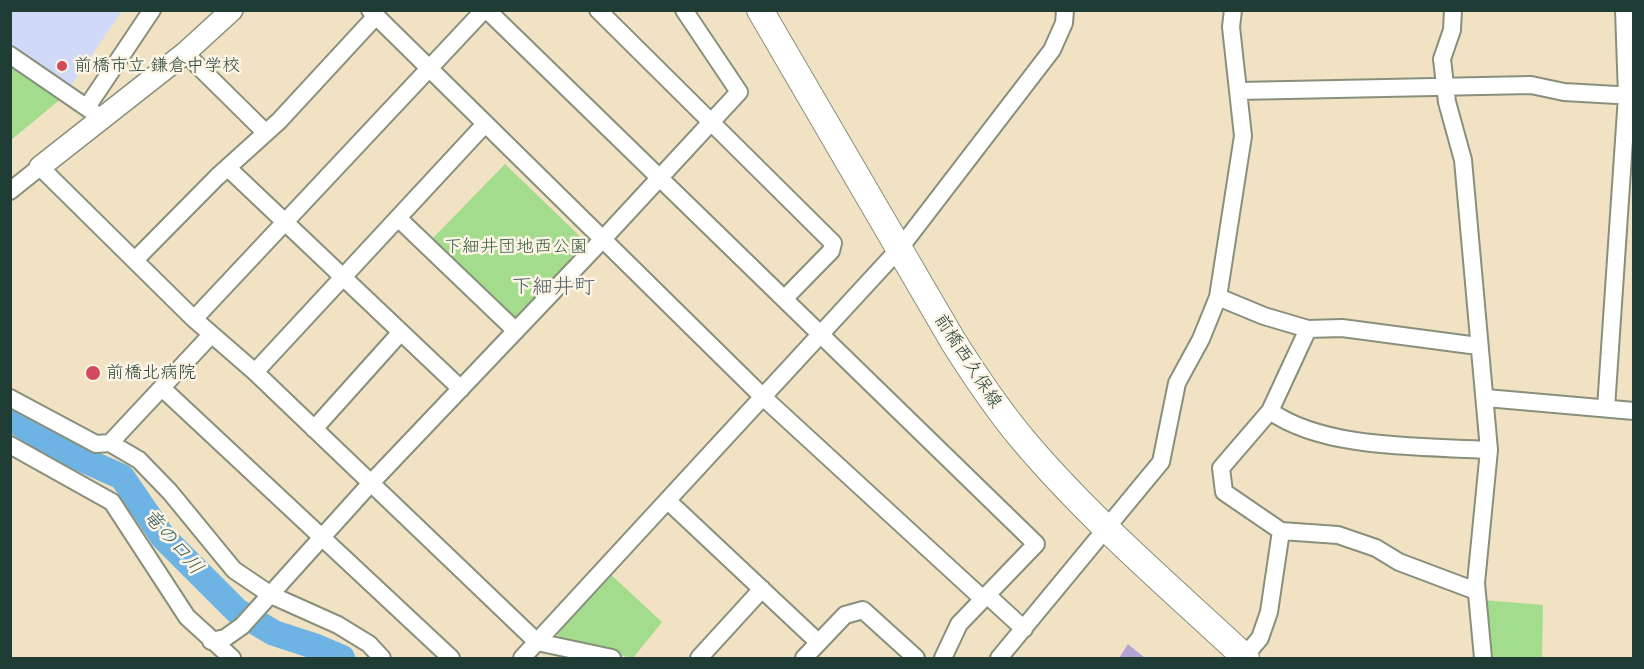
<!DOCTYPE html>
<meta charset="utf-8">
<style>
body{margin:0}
#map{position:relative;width:1644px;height:669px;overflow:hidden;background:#f1e2c4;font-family:Delius,sans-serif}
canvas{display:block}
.frame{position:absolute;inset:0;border:12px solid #1f3d34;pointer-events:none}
</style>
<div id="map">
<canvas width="1644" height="669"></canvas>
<div class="frame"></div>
</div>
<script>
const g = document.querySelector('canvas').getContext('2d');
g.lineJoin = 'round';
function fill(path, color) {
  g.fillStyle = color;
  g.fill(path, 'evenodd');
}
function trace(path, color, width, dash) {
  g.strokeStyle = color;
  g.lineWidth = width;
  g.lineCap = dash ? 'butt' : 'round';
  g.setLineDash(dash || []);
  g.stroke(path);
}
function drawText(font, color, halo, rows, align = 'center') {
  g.font = font + ' Delius,"Klee One",sans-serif';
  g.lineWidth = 5;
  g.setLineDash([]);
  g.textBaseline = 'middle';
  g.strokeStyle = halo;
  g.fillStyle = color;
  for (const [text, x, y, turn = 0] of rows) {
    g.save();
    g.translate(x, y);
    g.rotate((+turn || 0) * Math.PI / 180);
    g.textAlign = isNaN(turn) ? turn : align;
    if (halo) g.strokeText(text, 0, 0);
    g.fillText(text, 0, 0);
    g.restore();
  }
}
const built = new Path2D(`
 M11 11H122L70 87 11 45Z`);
const green = new Path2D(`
 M11 61 62 98 11 140Z
 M505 164 587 243V248L520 317H513L432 239Z
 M608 572 662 622 633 658 561 642 556 630Z
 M1484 600 1543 605 1542 658H1489Z`);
const river = new Path2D(`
 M10 418 66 452 122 477 163 537 237 611 274 633 314 646 342 658`);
const building = new Path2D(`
 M1128 644 1145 658H1119Z`);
const minor = new Path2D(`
 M370 10 763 397 983 599
 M487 10 1036 544 959 624 943 658
 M598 10 833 243 831 251 784 299
 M1453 10 1452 30 1442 59 1447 102 1463 160 1489 450 1476 583 1483 658
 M185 53 266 133
 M10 55 96 114
 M1239 91 1531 85 1564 92 1634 96
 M87 107 152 10
 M228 168 461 389
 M10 191 40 167 194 319 255 372 537 642 612 658
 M398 218 516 331
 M135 260 217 177 279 121 376 16
 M1218 297 1264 316 1308 329 1342 328 1478 346
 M194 319 484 10
 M1308 329 1270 411 1221 468 1224 492 1281 531 1338 535 1376 548 1399 562 1476 591
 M211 335 110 443 139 460 170 492 234 570 271 595 338 625 369 644 382 658
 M255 372 485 124
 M162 388 451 658
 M10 398 96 444 110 443
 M1486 398 1634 411
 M1606 408 1627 96 1624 10
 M1270 411C1325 450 1423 446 1489 450
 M314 429 401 332
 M10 445 112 502 187 617 232 658
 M668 501 818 642
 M987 595 1024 629
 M211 641 225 638 242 626 370 484 603 239 739 92 684 10
 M1244 657 1260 638 1269 612 1281 531
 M522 658 900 248 1052 50 1064 23 1065 10
 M699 658 762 589
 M804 658 845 615 863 610 916 658
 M999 658 1161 462 1177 383 1201 339 1218 297 1243 136 1231 27 1233 10`);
const tertiary = new Path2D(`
 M40 167 185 53 232 10`);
const primary = new Path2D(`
 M760 10 953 341C975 376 998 410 1024 441 1091 520 1171 588 1246 658`);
const markers = [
 [62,66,6,"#d1495b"],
 [93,373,8,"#d1495b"]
];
const poiNames = [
 ["前橋市立 鎌倉中学校",74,66],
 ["前橋北病院",106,373]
];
const parkNames = [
 ["下細井団地西公園",516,247]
];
const streetNames = [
 ["前橋西久保線",968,361,57]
];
const waterNames = [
 ["竜の口川",173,542,49]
];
const quarterNames = [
 ["下細井町",553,287]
];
fill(built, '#d1d9f9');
fill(green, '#a4dc8d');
trace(river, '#6db4e4', 26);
fill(building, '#b2a3d5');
trace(minor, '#88907c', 20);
trace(tertiary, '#88907c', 24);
trace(primary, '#88907c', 28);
trace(minor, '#fff', 16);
trace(tertiary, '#fff', 21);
trace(primary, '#fff', 26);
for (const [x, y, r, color] of markers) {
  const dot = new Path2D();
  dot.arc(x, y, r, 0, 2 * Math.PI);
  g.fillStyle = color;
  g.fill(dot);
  trace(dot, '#fcf5e5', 2);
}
drawText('18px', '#1f3d34', '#fcf5e5', poiNames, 'left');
drawText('18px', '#3a5d46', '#fcf5e5', parkNames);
drawText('18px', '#1f3d34', '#fcf5e5', streetNames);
drawText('italic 20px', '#325b60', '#fcf5e5', waterNames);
drawText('21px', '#52616c', '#fcf5e5', quarterNames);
</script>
